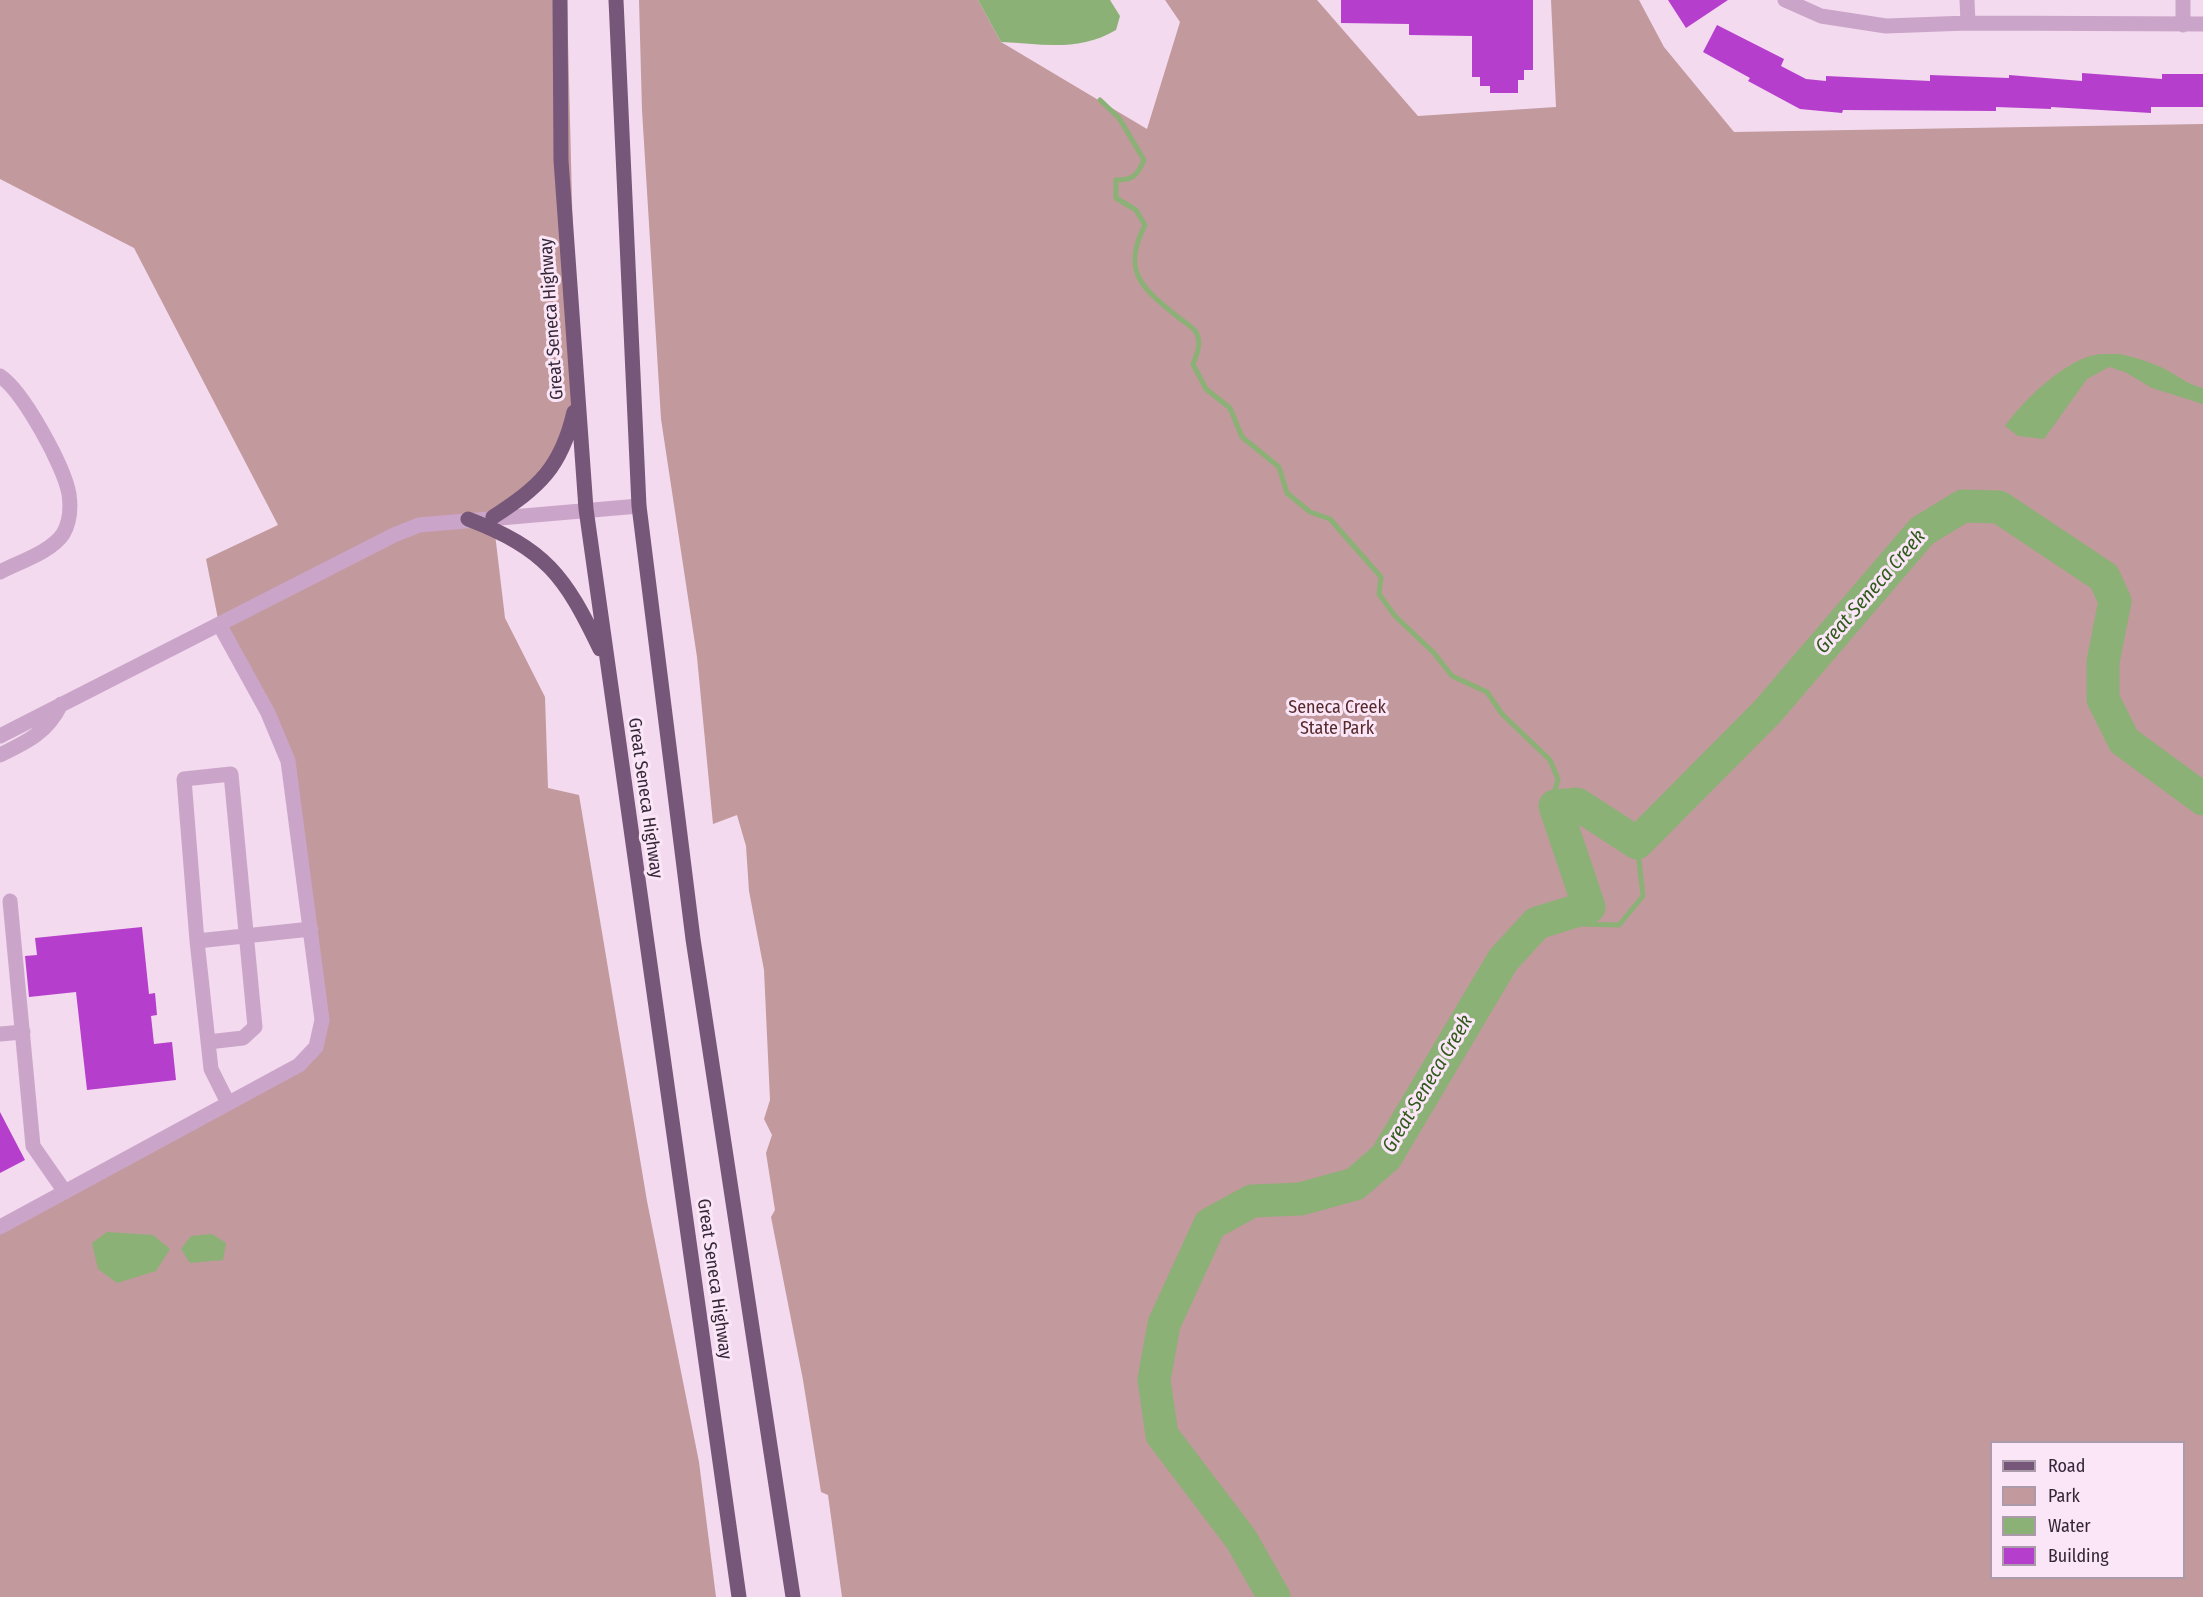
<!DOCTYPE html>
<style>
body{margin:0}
#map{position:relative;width:2203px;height:1597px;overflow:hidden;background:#f3daef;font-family:"Fira Sans Condensed",sans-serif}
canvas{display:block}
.legend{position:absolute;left:1990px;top:1441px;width:195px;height:138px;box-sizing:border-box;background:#fae6f7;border:2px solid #ab9aaa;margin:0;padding:8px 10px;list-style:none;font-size:18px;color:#352737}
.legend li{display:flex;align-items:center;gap:12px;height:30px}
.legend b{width:30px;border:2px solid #ab9aaa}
</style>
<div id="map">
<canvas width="2203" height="1597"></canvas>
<ul class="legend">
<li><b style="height:8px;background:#775779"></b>Road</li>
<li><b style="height:16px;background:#c2999c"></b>Park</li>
<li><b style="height:16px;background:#8cb177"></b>Water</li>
<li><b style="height:16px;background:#b63ecc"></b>Building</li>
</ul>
</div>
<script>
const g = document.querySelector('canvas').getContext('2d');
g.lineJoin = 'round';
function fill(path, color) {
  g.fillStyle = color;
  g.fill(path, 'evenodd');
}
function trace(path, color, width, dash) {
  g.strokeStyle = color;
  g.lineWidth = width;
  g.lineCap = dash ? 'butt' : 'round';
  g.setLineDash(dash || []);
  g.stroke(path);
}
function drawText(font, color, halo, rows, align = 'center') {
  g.font = font + ' "Fira Sans Condensed",sans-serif';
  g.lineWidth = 6;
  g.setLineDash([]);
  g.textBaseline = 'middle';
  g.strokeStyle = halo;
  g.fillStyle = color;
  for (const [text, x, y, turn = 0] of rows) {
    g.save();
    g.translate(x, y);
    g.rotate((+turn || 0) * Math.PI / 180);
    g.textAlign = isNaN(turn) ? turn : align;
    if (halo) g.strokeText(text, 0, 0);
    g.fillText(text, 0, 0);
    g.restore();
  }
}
const green = new Path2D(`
 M0 0H567L577 401 557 457 493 517 505 618 545 697 548 788 579 795 647 1201 699 1462 716 1597H0V1227L299 1065 322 1020 288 761 219 624 206 559 278 525 134 248 0 179Z
 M639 0H978L1001 42 1147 129 1180 22 1165 0H1317L1418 116 1556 107 1551 0H1639L1664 47 1734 132 2203 124V1597H842L828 1495 821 1492 803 1380 771 1217 775 1210 766 1153 772 1135 764 1119 770 1100 764 970 749 891 746 846 737 815 713 824 697 657 661 419 642 110ZM1992 1442H2184V1578H1992Z`);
const water = new Path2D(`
 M978 0H1110L1120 16 1116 30C1079 52 1042 44 1001 42Z
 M2120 354C2137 358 2155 363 2170 372 2183 379 2187 384 2203 388V404L2152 388 2125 372 2109 367 2087 379 2044 439 2018 436 2005 426C2024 400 2056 369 2087 357 2097 353 2110 354 2120 354Z
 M107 1232 153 1235 170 1249 156 1271 117 1283 98 1269 92 1243Z
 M212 1234 226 1243 223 1260 190 1263 181 1249 191 1236Z`);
const stream = new Path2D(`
 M1100 100 1119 118 1144 160C1137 176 1133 180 1116 180V198L1136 210 1145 225C1121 272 1142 288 1178 317 1184 322 1193 327 1196 332 1202 343 1197 354 1193 364L1206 389 1230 408 1242 437 1279 467 1287 493 1310 512 1330 519 1381 577 1379 594 1395 616 1434 653 1452 676 1487 692 1502 714 1550 760 1558 779 1553 798 1555 806
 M1537 923 1619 925 1643 896 1637 843`);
const river = new Path2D(`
 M1274 1597 1241 1539 1162 1435 1154 1380 1164 1324 1210 1224 1252 1201 1300 1199 1355 1184 1386 1157 1503 960 1537 923 1589 907 1555 806 1577 804 1637 843 1767 712 1922 531 1963 506 1999 507 2104 577 2115 601 2103 662V699L2124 741 2203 799`);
const building = new Path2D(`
 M1341 0H1533V70H1524V80H1518V93H1490V86H1480V77H1472V36L1409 35V24L1341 23Z
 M1668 0H1728L1686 28Z
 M1717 25 1784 59 1781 66 1806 79 1826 81V76L1930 81V75L2009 78V75L2082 81V73L2162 79V74H2203V107H2151V113L2051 107V109L1996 107V111L1843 110 1842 113 1800 109 1748 81 1750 78 1703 52Z
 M142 927 149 994 155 993 157 1015 151 1016 154 1044 172 1042 176 1080 87 1090 76 992 29 997 25 956 37 955 35 938Z
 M0 1112 25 1160 0 1173Z`);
const minor = new Path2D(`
 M1785 0 1821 16 1886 26 1968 23 2203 24
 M1967 0 1968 23
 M2183 25V0
 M0 376C23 391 64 466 69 494 71 508 70 522 63 534 51 552 19 562 0 572
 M0 736 394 535 419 525 639 506
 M0 755C27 742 48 732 61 704
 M10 901 33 1146 65 1192
 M197 941 184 779 231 774 255 1027 243 1038 208 1042
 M0 1034 23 1032
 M228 1103 211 1069 197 941 311 929
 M0 1227 299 1065 316 1047 322 1020 288 761 268 713 219 624`);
const major = new Path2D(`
 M560 0 561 160 586 509 739 1597
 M616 0 639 506 693 939 793 1597
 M493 517C539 487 561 468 574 412
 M468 519C546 549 565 576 600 649`);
const streetNames = [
 ["Great Seneca Highway",552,319,-94],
 ["Great Seneca Highway",645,798,82],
 ["Great Seneca Highway",714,1279,82]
];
const parkNames = [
 ["Seneca Creek",1337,708],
 ["State Park",1337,729]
];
const waterNames = [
 ["Great Seneca Creek",1871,592,-49],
 ["Great Seneca Creek",1428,1084,-59]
];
fill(green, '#c2999c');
fill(water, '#8cb177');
trace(stream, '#8cb177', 5);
trace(river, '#8cb177', 33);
fill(building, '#b63ecc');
trace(minor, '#cba5c9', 15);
trace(major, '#775779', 15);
drawText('18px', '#352737', '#fae6f7', streetNames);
drawText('18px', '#56292b', '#fae6f7', parkNames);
drawText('italic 20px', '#2f5a1a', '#fae6f7', waterNames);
</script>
